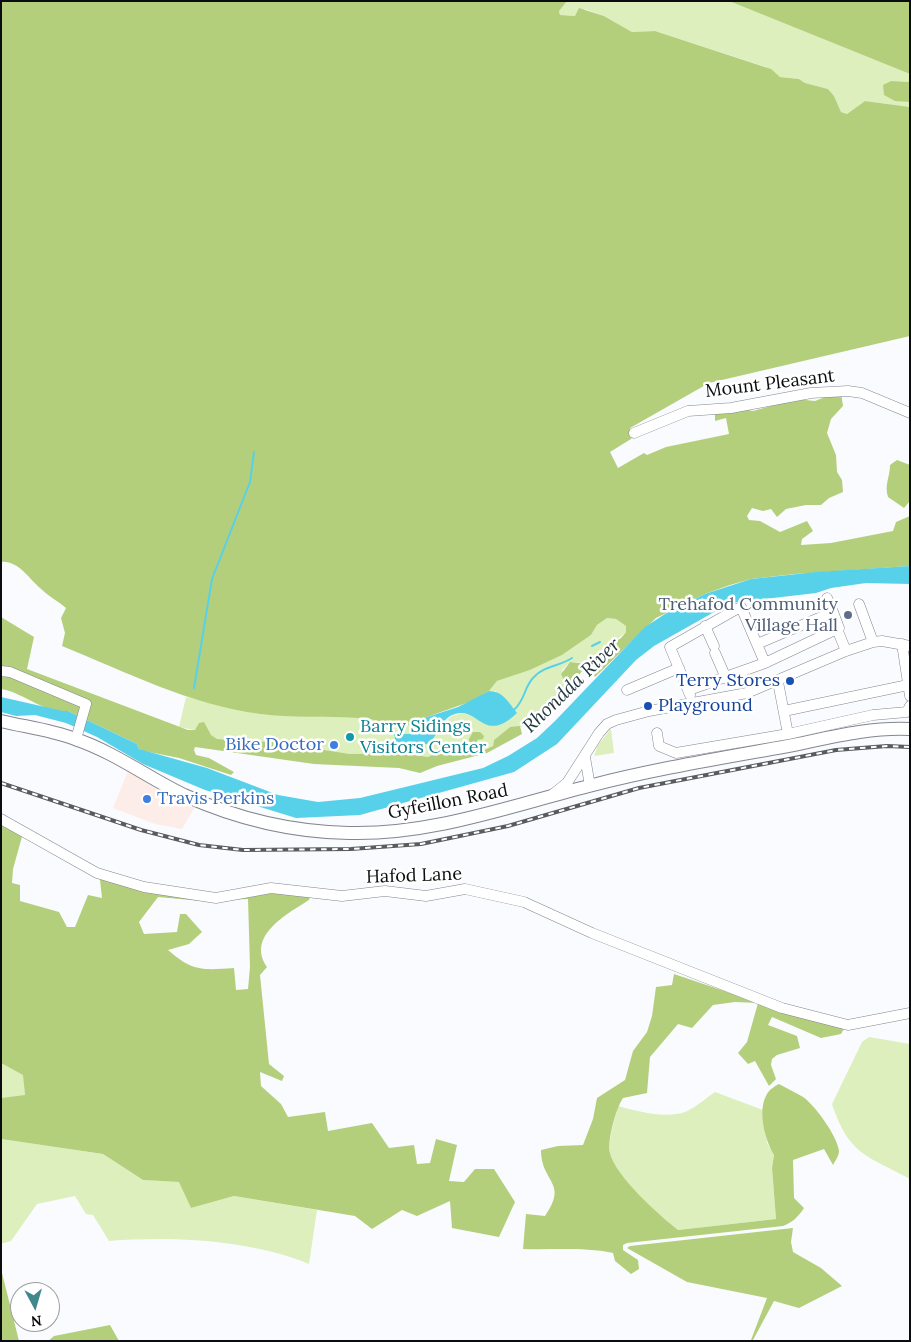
<!DOCTYPE html>
<style>
body{margin:0}
#map{position:relative;width:911px;height:1342px;overflow:hidden;background:#f9fbff;font-family:Lora,serif}
canvas{display:block}
.frame{position:absolute;inset:0;border:2px solid #0b0c0f;pointer-events:none}
.north{position:absolute;left:10px;top:1282px;width:50px;height:50px;box-sizing:border-box;background:#fff;border:1px solid #9d9e9f;border-radius:50%;rotate:174deg;font-size:14px;font-weight:700;line-height:20px;text-align:center;color:#0b0c0f}
.north::after{content:'';display:block;margin:auto;width:18px;height:22px;background:#41888e;clip-path:polygon(50% 0,100% 100%,50% 72%,0 100%)}
</style>
<div id="map">
<canvas width="911" height="1342"></canvas>
<div class="frame"></div>
<div class="north">N</div>
</div>
<script>
const g = document.querySelector('canvas').getContext('2d');
g.lineJoin = 'round';
function fill(path, color) {
  g.fillStyle = color;
  g.fill(path, 'evenodd');
}
function trace(path, color, width, dash) {
  g.strokeStyle = color;
  g.lineWidth = width;
  g.lineCap = dash ? 'butt' : 'round';
  g.setLineDash(dash || []);
  g.stroke(path);
}
function drawText(font, color, halo, rows, align = 'center') {
  g.font = font + ' Lora,serif';
  g.lineWidth = 5;
  g.setLineDash([]);
  g.textBaseline = 'middle';
  g.strokeStyle = halo;
  g.fillStyle = color;
  for (const [text, x, y, turn = 0] of rows) {
    g.save();
    g.translate(x, y);
    g.rotate((+turn || 0) * Math.PI / 180);
    g.textAlign = isNaN(turn) ? turn : align;
    if (halo) g.strokeText(text, 0, 0);
    g.fillText(text, 0, 0);
    g.restore();
  }
}
const commercial = new Path2D(`
 M128 771 195 807 182 829 155 824 113 808Z`);
const green = new Path2D(`
 M567 1H729L910 74V82L890 81 884 95 910 102V107L865 101 847 114 841 112 834 96 828 89 805 83 799 79 780 77 766 67 655 31 632 32 604 16 585 9 575 16 560 15 559 11Z
 M607 618 616 619 626 626V632L610 645 596 671 584 663 570 662 562 670 566 684 569 685C557 699 542 718 525 726 522 728 515 727 510 727L494 740 493 746 468 755H435L428 757 401 753 350 754 273 742 217 739 198 727 195 730 179 727 186 697 260 714 360 718 411 725 414 734 404 736 400 734 404 746 428 744C443 724 453 702 481 721L496 691H489L497 681 530 670 562 655 591 635 597 625Z
 M611 729 614 753 594 756 598 745Z
 M869 1037 910 1044V1179C866 1155 849 1155 832 1104L862 1042Z
 M1 1063 24 1075 25 1096 1 1098Z
 M715 1092 763 1110 767 1143 774 1155 772 1168 776 1219 678 1230C661 1217 612 1174 610 1152 608 1138 615 1120 618 1106 637 1111 665 1119 685 1112 695 1108 706 1098 715 1092Z
 M1 1139 103 1154 143 1180 180 1182 191 1208 234 1196 317 1210 309 1264C250 1240 172 1236 109 1241L93 1215 86 1214 75 1196 37 1204 11 1241 1 1244Z`);
const forest = new Path2D(`
 M1 1H567L559 11 560 15 575 16 579 8 604 16 632 32 655 31 771 69 780 77 799 79 805 83 828 89 834 96 841 112 847 114 865 101 910 107V336L709 383 630 428 634 433 631 439 610 452 618 468 644 453 647 455 666 447 729 434 726 418 715 421V414L751 404 748 410 753 411 796 399 815 401 833 394 841 393 843 406 831 419 827 433 836 455 837 472 842 480 843 492 829 498 821 505H806L786 509 777 517 771 509 763 511 752 508 747 516 749 520 760 521 780 532 807 521 813 531 802 539 801 545 831 543 893 531 896 522 910 516V566L795 574 751 579 730 585 705 594 656 618 595 677 594 675 610 645 621 638 626 632V626L616 619 607 618 597 625 591 635 562 655 530 670 497 681 489 691 472 701 413 722 411 725C393 726 377 719 359 718 326 716 292 718 260 714 191 705 126 672 62 646L65 633 61 618 66 608C58 601 48 596 40 588 29 579 18 560 1 562Z
 M729 1H910V74L900 70Z
 M891 81 910 82V102L895 101 884 95 883 85Z
 M897 460 910 465V501L904 508 888 497C884 485 890 477 890 465Z
 M1 617 34 637 27 669 188 730H195L199 723 204 722 211 735 217 739 273 742 350 754 401 753 428 757 439 752 445 755 471 754 469 739 473 732H480L484 736 483 739 477 740V753L493 746 494 740 510 727 520 726 522 734 487 753 437 766 420 773 399 768 314 764 195 747 194 750 196 755 209 758 234 772 231 775 179 758 144 751 139 749 137 744 68 711C46 715 23 692 1 689Z
 M570 662 587 664 571 686 566 684 561 674Z
 M1 821 23 833 13 869 12 883 20 885V901L59 912 67 927H75L88 895 102 898 100 880 96 875 212 902 158 897 139 922 144 934 177 932 180 914H186L202 932 189 944 168 950C193 972 203 970 234 968L236 990 248 989 250 967 248 899 223 900 263 890 311 894 309 900C287 914 246 936 267 967L260 975 269 1064 284 1076 282 1081 260 1072 261 1086 281 1104 288 1117 325 1112 328 1131 372 1123 389 1148 414 1145 417 1164 430 1163 436 1139 457 1145 449 1181 464 1182 475 1169H494L515 1202 499 1237 452 1228 450 1201 417 1216 402 1210 372 1229 355 1216 234 1196 191 1208 179 1182 143 1180 103 1154 1 1139V1098L25 1095 23 1075 1 1063Z
 M674 974 745 998 845 1027 841 1034 821 1038 772 1017 768 1025 797 1036 800 1048 777 1055 772 1059 771 1065 776 1079 769 1086 755 1061 748 1064 738 1053 747 1042 758 1003 735 1002 713 1005 692 1028 678 1024 650 1057 647 1093 623 1098C616 1108 607 1141 610 1153 615 1176 660 1216 678 1230L776 1219 772 1168 774 1155C765 1140 757 1110 767 1094 769 1090 775 1086 779 1084 786 1088 795 1092 803 1097 814 1104 838 1137 839 1151 839 1156 835 1161 833 1165L824 1149 793 1160 794 1198 804 1208C798 1217 793 1222 783 1226L627 1243 623 1245V1250L638 1260 639 1269 631 1274 615 1261 613 1253C584 1247 553 1250 523 1249L526 1214 545 1216C569 1182 541 1183 541 1150L558 1146 583 1145 593 1119 597 1098 625 1080 633 1051 647 1032 652 1016 656 987 672 985Z
 M793 1228 791 1242 793 1252 821 1268 842 1286 799 1308 774 1301 753 1340H751L767 1298 687 1282 627 1248 630 1246Z
 M1 1269 19 1341H1Z
 M110 1325 119 1341H48L54 1336Z`);
const water = new Path2D(`
 M910 566V584L866 583 831 588 816 593 730 603 654 646 636 660 557 744 514 772 360 815 296 818 205 790 143 764 97 737 66 723 35 715 16 716 1 712V697L63 711H68L137 744 139 749 207 768 278 795 318 802 360 798 483 768 508 756 537 738 555 721 645 627 665 614 705 594 751 579 816 572Z
 M489 691C503 691 509 703 517 713 482 747 478 701 450 716 440 722 437 737 428 744L404 746 396 743 394 734H414L412 722 458 707Z`);
const stream = new Path2D(`
 M592 646 600 642
 M194 688 212 579 250 482 254 452
 M514 710C526 699 524 686 534 677 544 666 560 666 572 658`);
const minor = new Path2D(`
 M634 433 688 411 731 408 811 393 848 391 862 393 910 413
 M827 598 833 612
 M859 604 873 642
 M705 626 714 646
 M837 629 846 651
 M902 644 910 696
 M715 653 726 678
 M1 671 10 672 86 704 76 739
 M778 682 788 734
 M627 690 679 668
 M689 690 765 663 839 628 833 612 757 644
 M690 695 670 647 735 610 741 607 765 663
 M784 711 908 685
 M657 733 659 746 676 753 788 734 873 715 907 712 910 706
 M585 757 590 786
 M553 794 567 783 599 733 607 724 616 720 649 711 747 693 846 651 873 642 882 641 910 646
 M1 819 97 873 144 887 216 898 271 888 342 896 385 891 426 896 465 889 524 902 592 933 782 1008 848 1025 910 1013`);
const major = new Path2D(`
 M1 721C26 727 51 730 75 739 114 752 147 777 184 795 235 818 293 832 349 833 432 835 510 806 589 786 654 769 722 758 788 746 828 738 869 727 910 729`);
const rail = new Path2D(`
 M1 783 141 830 199 845 243 850 351 849 421 844 508 826 639 788 836 750 887 746 910 747`);
const markers = [
 [848,615,5,"#5c6f8a"],
 [790,681,5,"#1a4fb4"],
 [648,706,5,"#1a4fb4"],
 [350,737,5,"#0f9aa8"],
 [334,745,5,"#3f7fe0"],
 [147,799,5,"#3f7fe0"]
];
const streetNames = [
 ["Mount Pleasant",770,384,-7],
 ["Gyfeillon Road",448,802,-11],
 ["Hafod Lane",414,876,-2]
];
const serviceNames = [
 ["Trehafod Community",838,605],
 ["Village Hall",838,626]
];
const transitNames = [
 ["Terry Stores",780,681],
 ["Playground",658,706,"left"]
];
const cultureNames = [
 ["Barry Sidings",360,727],
 ["Visitors Center",360,748]
];
const shopNames = [
 ["Bike Doctor",324,745],
 ["Travis Perkins",157,799,"left"]
];
const waterNames = [
 ["Rhondda River",572,686,-44]
];
fill(commercial, '#fdede9');
fill(green, '#ddefbd');
fill(forest, '#b4cf7b');
fill(water, '#57d1e9');
trace(stream, '#57d1e9', 2);
trace(minor, '#838690', 11);
trace(major, '#838690', 14);
trace(minor, '#fff', 10);
trace(major, '#fff', 12);
trace(rail, '#595b5e', 4);
trace(rail, '#fff', 2, [5.5]);
for (const [x, y, r, color] of markers) {
  const dot = new Path2D();
  dot.arc(x, y, r, 0, 2 * Math.PI);
  g.fillStyle = color;
  g.fill(dot);
  trace(dot, '#fff', 2);
}
drawText('18px', '#0b0c0f', '#fff', streetNames);
drawText('18px', '#4e5e75', '#fff', serviceNames, 'right');
drawText('18px', '#164399', '#fff', transitNames, 'right');
drawText('18px', '#0d838f', '#fff', cultureNames, 'left');
drawText('18px', '#366cbe', '#fff', shopNames, 'right');
drawText('italic 19px', '#1f3539', '#fff', waterNames);
</script>
